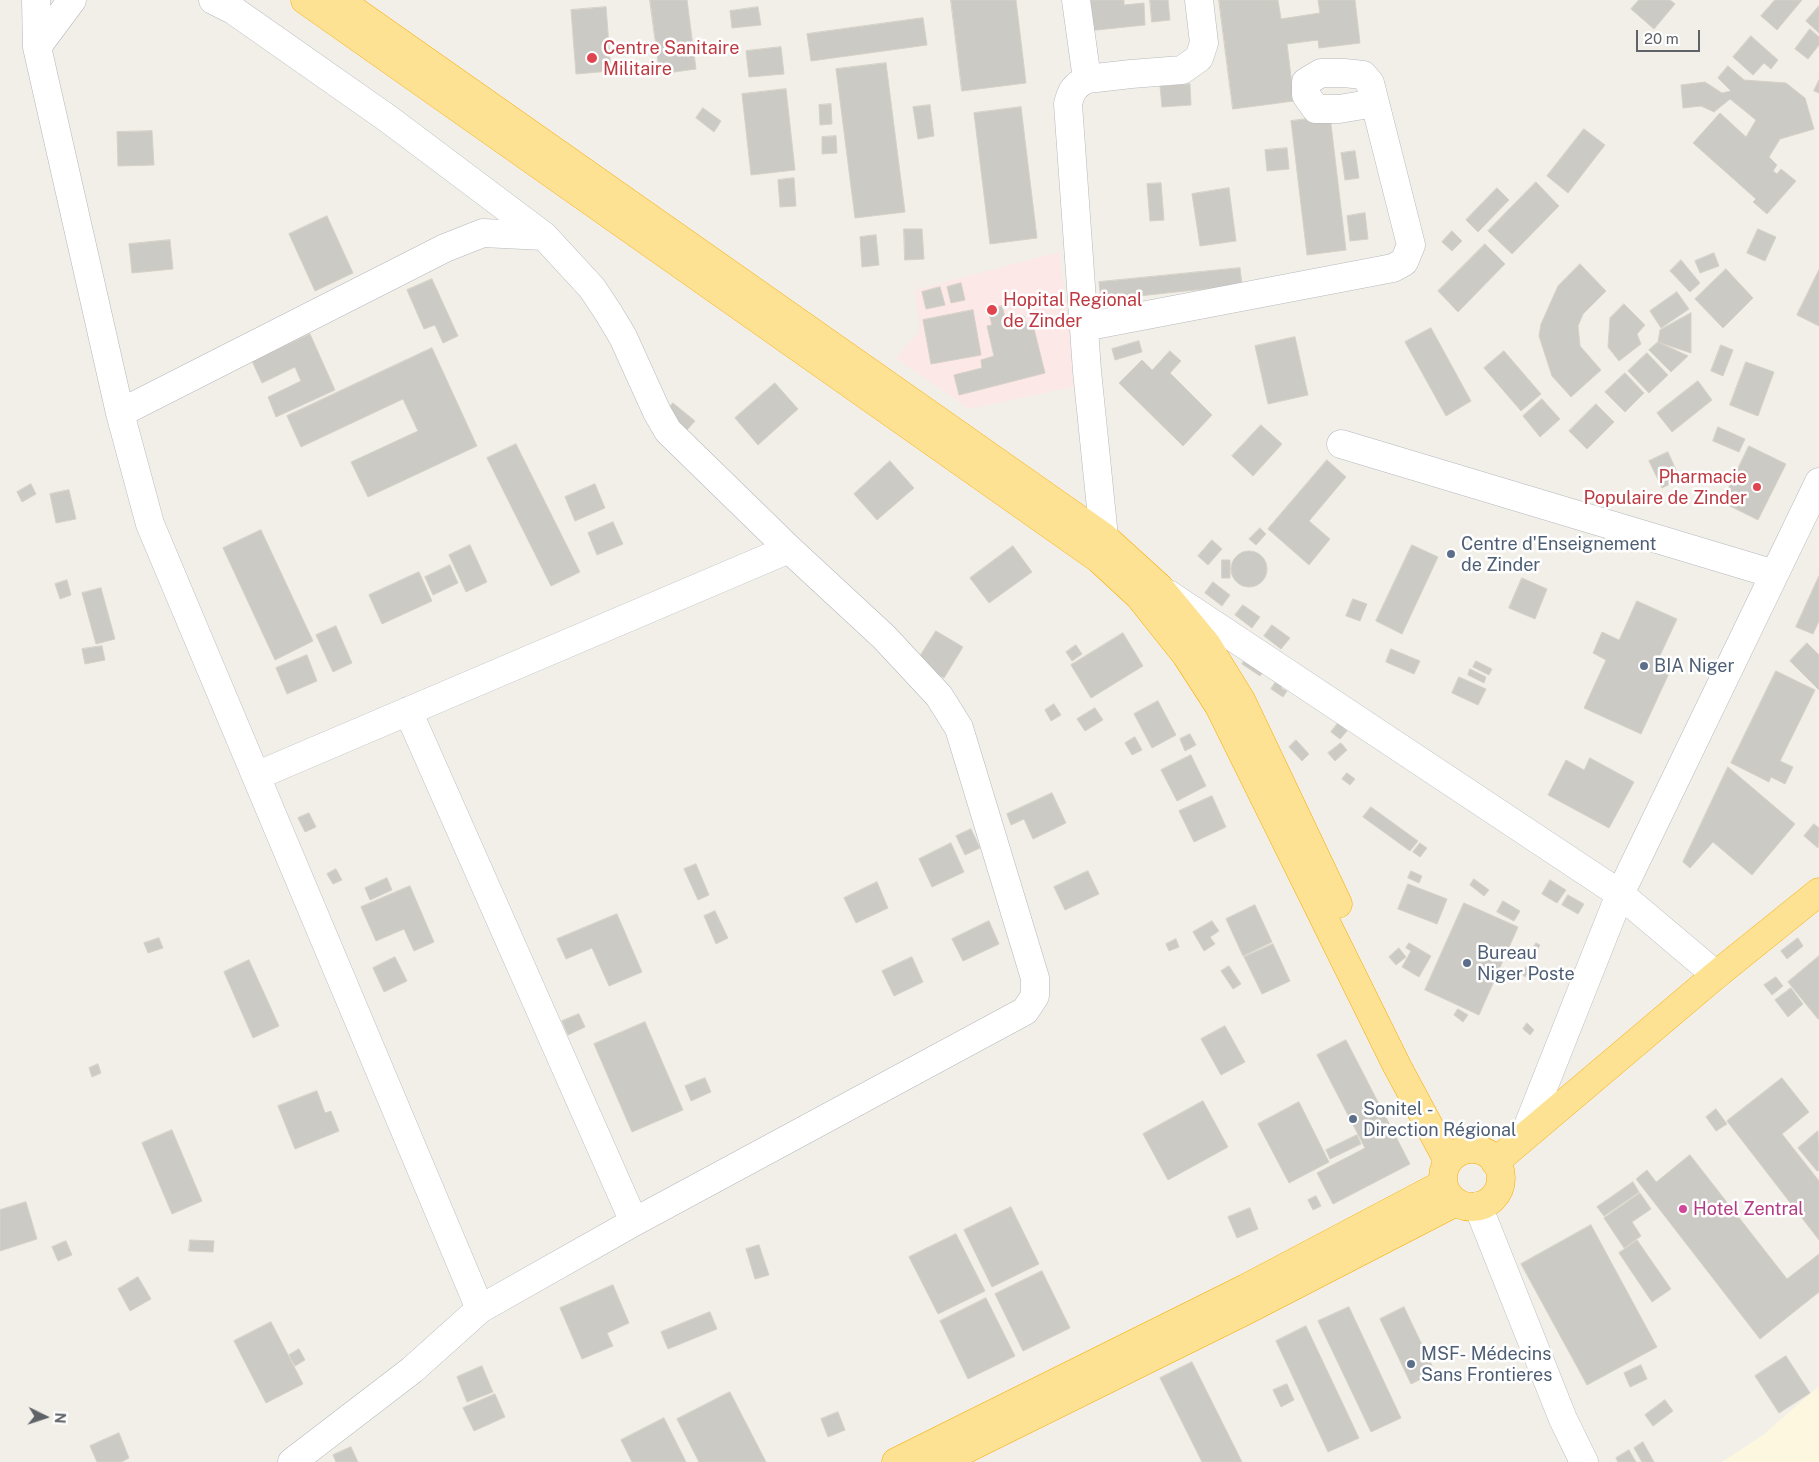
<!DOCTYPE html>
<meta charset="utf-8">
<style>
body{margin:0}
#map{position:relative;width:1819px;height:1462px;overflow:hidden;background:#f1efe8;font-family:"Public Sans",sans-serif}
canvas{display:block}
.north{position:absolute;left:20px;top:1392px;width:50px;height:50px;-webkit-text-stroke:4px #fff;paint-order:stroke;rotate:94deg;font-size:14px;font-weight:700;line-height:20px;text-align:center;color:#5f6368}
.north::after{content:'';display:block;margin:auto;width:18px;height:22px;background:#5f6368;clip-path:polygon(50% 0,100% 100%,50% 72%,0 100%)}
.scale{position:absolute;left:1636px;top:30px;width:64px;height:22px;box-sizing:border-box;border:2px solid #5f6368;border-top:0;padding-left:6px;font-size:15px;line-height:18px;white-space:nowrap;color:#5f6368;-webkit-text-stroke:4px #fff;paint-order:stroke}
</style>
<div id="map">
<canvas width="1819" height="1462"></canvas>
<div class="north">N</div>
<div class="scale">20 m</div>
</div>
<script>
const g = document.querySelector('canvas').getContext('2d');
g.lineJoin = 'round';
function fill(path, color) {
  g.fillStyle = color;
  g.fill(path, 'evenodd');
}
function trace(path, color, width, dash) {
  g.strokeStyle = color;
  g.lineWidth = width;
  g.lineCap = dash ? 'butt' : 'round';
  g.setLineDash(dash || []);
  g.stroke(path);
}
function drawText(font, color, halo, rows, align = 'center') {
  g.font = font + ' "Public Sans",sans-serif';
  g.lineWidth = 5;
  g.setLineDash([]);
  g.textBaseline = 'middle';
  g.strokeStyle = halo;
  g.fillStyle = color;
  for (const [text, x, y, turn = 0] of rows) {
    g.save();
    g.translate(x, y);
    g.rotate((+turn || 0) * Math.PI / 180);
    g.textAlign = isNaN(turn) ? turn : align;
    if (halo) g.strokeText(text, 0, 0);
    g.fillText(text, 0, 0);
    g.restore();
  }
}
const commercial = new Path2D(`
 M1819 1386V1462H1722L1763 1435Z`);
const medical = new Path2D(`
 M1059 252 1077 386 969 409 896 358 920 331 915 290Z`);
const building = new Path2D(`
 M650 0H687L696 69 660 74Z
 M951 0H1016L1026 83 962 91Z
 M1084 0H1124V5L1144 3 1145 25 1087 31Z
 M1150 0H1168L1170 20 1152 22Z
 M1219 0H1278L1281 19 1320 13 1318 0H1355L1360 43 1319 48 1318 40 1287 44 1294 101 1233 109Z
 M1639 0H1670L1675 4 1654 29 1631 9Z
 M1775 0H1802L1777 30 1761 16Z
 M1819 6V33L1806 21Z
 M606 7 611 71 576 74 571 10Z
 M758 7 761 25 732 28 730 11Z
 M923 18 927 45 811 61 807 34Z
 M1810 29 1819 37V45L1808 59 1795 49Z
 M1751 36 1778 60 1771 69 1764 63 1753 75 1733 57Z
 M781 47 784 74 749 77 746 51Z
 M886 63 905 212 855 218 836 69Z
 M1728 66 1744 80 1786 83 1805 98 1814 129 1780 139 1769 157 1777 165 1773 171 1777 174 1781 169 1796 181 1767 214 1753 202 1756 199 1693 143 1720 113 1746 137 1756 120 1730 99 1714 112 1701 106 1683 108 1681 85 1705 82 1722 93 1731 91 1718 78Z
 M1819 80V93L1814 91Z
 M1190 84 1191 105 1162 107 1160 86Z
 M786 89 795 170 751 175 742 94Z
 M831 104 832 124 820 125 819 105Z
 M930 105 934 136 918 139 913 107Z
 M1021 107 1037 238 990 244 974 113Z
 M703 108 721 121 714 132 696 118Z
 M1330 116 1346 250 1307 255 1291 121Z
 M1584 129 1605 145 1568 193 1547 176Z
 M152 131 154 165 118 166 117 132Z
 M836 136 837 153 822 154V137Z
 M1287 148 1289 169 1267 171 1265 150Z
 M1355 151 1359 178 1345 180 1341 153Z
 M794 178 796 206 780 207 778 180Z
 M1536 182 1559 206 1512 254 1488 231Z
 M1161 183 1164 220 1150 221 1147 184Z
 M1229 188 1236 241 1200 246 1192 194Z
 M1497 188 1509 200 1478 232 1466 220Z
 M1365 213 1368 239 1350 241 1347 216Z
 M327 216 353 273 315 291 289 234Z
 M904 229H922L924 259 905 260Z
 M1758 229 1776 237 1765 261 1747 253Z
 M1452 231 1462 241 1452 251 1442 242Z
 M876 235 879 265 862 267 860 237Z
 M170 240 173 269 132 273 129 244Z
 M1485 244 1505 264 1458 312 1438 291Z
 M1714 253 1719 266 1700 273 1695 261Z
 M1681 260 1700 283 1690 292 1670 271Z
 M1580 264 1606 291 1583 314 1578 326 1580 346 1601 370 1571 397 1552 376 1539 336 1541 324 1558 286Z
 M1240 268 1242 285 1101 300 1099 282Z
 M1726 269 1753 298 1723 328 1695 299Z
 M1819 270V326L1797 315Z
 M432 279 458 336 443 343 435 325 424 329 407 290Z
 M961 283 965 300 951 303 947 287Z
 M940 287 945 305 926 309 922 292Z
 M1677 292 1689 309 1661 328 1650 311Z
 M1624 304 1645 325 1637 334 1641 344 1619 361 1608 347 1610 318Z
 M1002 306 1006 321 1024 316 1028 330 1034 329 1045 373 959 395 954 375 982 368 981 360 994 356 987 326 992 325 988 310Z
 M973 310 981 355 931 364 923 320Z
 M1691 313V353L1658 342 1660 330Z
 M1431 328 1471 401 1446 416 1405 342Z
 M310 334 335 390 276 417 268 397 301 381 295 367 262 383 252 361Z
 M1295 337 1308 395 1268 404 1255 346Z
 M1139 341 1142 352 1115 360 1112 349Z
 M1658 342 1688 356 1671 372 1649 350Z
 M1721 345 1733 350 1723 376 1711 371Z
 M432 348 477 446 368 497 351 462 418 431 403 399 301 447 287 416Z
 M1170 351 1181 361 1170 373 1212 415 1183 446 1119 383 1142 360 1152 370Z
 M1504 351 1541 394 1521 411 1484 368Z
 M1647 353 1668 375 1649 393 1628 371Z
 M1746 362 1774 372 1758 416 1730 405Z
 M1625 373 1644 393 1625 412 1605 392Z
 M1698 381 1712 400 1672 432 1657 413Z
 M775 383 798 409 758 445 735 418Z
 M1542 399 1560 419 1540 437 1523 416Z
 M673 403 695 421 687 430 666 412Z
 M1596 404 1614 422 1587 449 1569 431Z
 M1261 425 1282 444 1253 476 1232 456Z
 M1718 427 1745 439 1739 452 1713 441Z
 M516 444 580 572 551 586 487 458Z
 M1749 446 1786 464 1758 520 1722 502Z
 M1668 452 1680 479 1662 488 1649 461Z
 M1327 460 1346 477 1309 521 1330 539 1309 565 1268 529Z
 M890 461 914 488 877 520 854 494Z
 M31 484 36 494 22 502 17 492Z
 M595 484 605 508 575 521 565 497Z
 M69 490 76 519 56 523 50 494Z
 M613 522 623 544 597 555 588 533Z
 M1260 528 1266 534 1256 545 1249 539Z
 M261 530 313 641 275 660 223 548Z
 M1212 540 1222 549 1208 565 1198 556Z
 M470 545 487 582 466 592 449 555Z
 M1412 545 1438 557 1402 634 1376 621Z
 M1013 546 1032 572 989 603 970 578Z
 M1231 569a18 18 0 1 1 36 0a18 18 0 1 1-36 0Z
 M1222 560H1230V578H1222Z
 M450 565 458 583 433 595 425 577Z
 M419 572 432 601 382 624 369 595Z
 M1819 576V621L1813 634 1796 627Z
 M1522 578 1547 589 1535 619 1509 608Z
 M67 580 71 595 60 599 55 584Z
 M1213 582 1230 595 1222 606 1205 593Z
 M101 588 115 639 96 644 82 593Z
 M1353 599 1367 604 1360 621 1346 616Z
 M1637 601 1677 619 1657 662 1671 669 1641 734 1584 708 1606 660 1593 653 1602 632 1619 640Z
 M1243 605 1260 617 1252 628 1235 615Z
 M1272 625 1290 638 1281 649 1264 636Z
 M336 626 352 663 333 672 316 635Z
 M936 631 963 647 944 678 917 661Z
 M1123 633 1143 666 1091 698 1071 665Z
 M1807 643 1819 655V690L1790 661Z
 M1076 645 1082 654 1072 661 1066 652Z
 M102 646 105 660 85 664 82 649Z
 M1391 649 1420 661 1414 674 1386 662Z
 M1251 652 1268 665 1260 676 1242 664Z
 M307 655 317 681 287 694 276 668Z
 M1476 661 1492 669 1489 675 1473 667Z
 M1470 669 1486 677 1484 683 1468 675Z
 M1776 671 1815 690 1780 761 1793 767 1785 784 1771 777 1769 782 1731 763Z
 M1279 677 1285 682 1281 688 1287 691 1283 697 1271 689Z
 M1459 677 1486 689 1478 705 1452 693Z
 M1158 701 1176 735 1152 748 1134 714Z
 M1054 704 1061 715 1051 721 1045 710Z
 M1095 708 1103 720 1085 731 1077 719Z
 M1338 723 1347 731 1340 739 1331 732Z
 M1190 734 1196 745 1185 751 1180 739Z
 M1135 737 1142 750 1132 755 1125 743Z
 M1296 740 1309 754 1302 761 1289 747Z
 M1341 743 1347 750 1335 761 1328 753Z
 M1191 755 1206 786 1177 801 1161 770Z
 M1590 758 1634 782 1609 828 1548 795 1566 760 1584 770Z
 M1728 767 1795 824 1752 875 1713 842 1690 868 1683 862Z
 M1347 773 1355 779 1350 785 1342 779Z
 M1052 793 1066 823 1033 839 1024 819 1011 825 1007 814Z
 M1212 796 1226 827 1194 842 1179 811Z
 M1371 807 1418 841 1410 851 1363 817Z
 M309 813 316 827 305 832 298 818Z
 M1814 824 1819 828 1818 848 1804 836Z
 M971 829 980 848 965 855 956 836Z
 M951 843 964 872 932 887 919 859Z
 M1420 843 1427 848 1420 857 1413 852Z
 M696 864 709 895 698 900 684 869Z
 M336 869 342 880 333 884 327 874Z
 M1088 871 1099 894 1065 910 1054 887Z
 M1411 871 1422 876 1419 883 1408 878Z
 M387 878 392 890 370 900 365 888Z
 M1474 879 1489 890 1484 896 1470 885Z
 M1550 880 1566 890 1557 903 1542 894Z
 M877 882 888 908 856 923 844 898Z
 M1408 884 1447 899 1437 924 1398 909Z
 M410 886 434 942 414 951 404 929 376 941 361 907Z
 M1568 895 1584 904 1578 914 1562 905Z
 M1503 901 1520 911 1514 921 1497 912Z
 M1464 903 1518 927 1479 1015 1425 990Z
 M1255 905 1272 942 1243 956 1226 919Z
 M715 911 728 938 716 944 704 916Z
 M617 914 642 972 609 986 592 948 566 959 557 939Z
 M989 921 999 944 963 961 952 939Z
 M1212 921 1219 931 1210 937 1215 944 1204 951 1193 932Z
 M159 938 163 948 148 953 144 943Z
 M1798 938 1803 946 1787 959 1781 951Z
 M1176 939 1179 947 1169 951 1166 944Z
 M1409 943 1431 956 1419 977 1402 967 1411 951 1406 948Z
 M1536 943 1540 945 1536 952 1533 949Z
 M1273 944 1290 981 1262 994 1244 957Z
 M1399 948 1406 957 1396 965 1389 957Z
 M1819 956V1019H1818L1788 982Z
 M395 957 407 981 384 992 373 968Z
 M912 957 923 982 894 996 882 971Z
 M249 960 279 1026 253 1038 224 972Z
 M1229 966 1241 984 1233 989 1221 971Z
 M1526 967 1530 970 1525 977 1522 974Z
 M1776 977 1783 986 1772 995 1764 985Z
 M1791 988 1803 1004 1788 1017 1775 1000Z
 M1458 1009 1468 1015 1463 1022 1454 1015Z
 M579 1014 585 1027 568 1035 562 1021Z
 M645 1022 683 1110 632 1132 594 1044Z
 M1527 1023 1534 1030 1530 1035 1523 1029Z
 M1225 1026 1245 1062 1221 1075 1201 1039Z
 M1346 1040 1410 1164 1333 1204 1317 1173 1365 1148 1317 1055Z
 M98 1064 101 1073 92 1077 89 1068Z
 M705 1078 711 1092 691 1101 685 1086Z
 M1782 1078 1809 1112 1782 1134 1819 1181V1240L1727 1121Z
 M317 1091 325 1113 331 1111 339 1131 295 1149 278 1106Z
 M1203 1101 1228 1147 1168 1180 1143 1134Z
 M1299 1102 1329 1162 1289 1183 1258 1124Z
 M1716 1109 1727 1124 1716 1131 1706 1117Z
 M172 1130 202 1201 172 1214 142 1143Z
 M1818 1131 1819 1170 1817 1171 1798 1148Z
 M1357 1135 1361 1144 1330 1159 1326 1150Z
 M1690 1155 1787 1279 1819 1254V1292L1760 1339 1636 1179 1647 1170 1656 1182Z
 M1633 1182 1639 1192 1604 1216 1597 1207Z
 M1640 1193 1651 1209 1632 1222 1641 1236 1624 1248 1604 1218Z
 M1316 1196 1321 1206 1313 1210 1308 1200Z
 M26 1202 37 1239 0 1251V1210Z
 M1011 1207 1039 1264 992 1287 964 1230Z
 M1250 1208 1258 1229 1237 1238 1228 1217Z
 M1591 1225 1657 1347 1587 1385 1521 1264Z
 M956 1234 985 1291 938 1314 909 1257Z
 M190 1240 214 1241 213 1252 189 1251Z
 M1637 1240 1671 1289 1652 1302 1619 1253Z
 M66 1241 72 1255 58 1261 52 1247Z
 M759 1245 769 1275 755 1279 746 1249Z
 M1042 1271 1070 1328 1023 1351 995 1294Z
 M138 1277 151 1299 130 1311 118 1289Z
 M613 1285 629 1323 607 1333 613 1346 582 1359 560 1308Z
 M986 1298 1015 1356 968 1379 940 1321Z
 M1349 1307 1401 1418 1371 1432 1318 1321Z
 M1404 1307 1435 1372 1411 1384 1380 1319Z
 M710 1312 717 1329 668 1349 661 1332Z
 M271 1322 303 1384 266 1403 234 1341Z
 M1306 1326 1359 1438 1328 1452 1276 1341Z
 M299 1349 305 1360 295 1366 289 1355Z
 M1786 1356 1810 1393 1779 1413 1755 1376Z
 M1192 1362 1242 1462H1202L1160 1378Z
 M1641 1365 1647 1379 1630 1387 1624 1373Z
 M482 1366 493 1392 467 1402 457 1377Z
 M1287 1384 1294 1400 1281 1407 1273 1390Z
 M730 1392 766 1462H699L677 1419Z
 M495 1394 505 1417 474 1431 463 1408Z
 M1665 1400 1673 1411 1653 1426 1645 1415Z
 M838 1412 845 1430 828 1437 821 1419Z
 M664 1418 686 1462H632L621 1440Z
 M119 1433 129 1458 121 1462H97L90 1446Z
 M1643 1442 1654 1462H1642L1634 1448Z
 M351 1447 358 1462H336L333 1455Z
 M1629 1450 1636 1462H1618L1616 1458Z`);
const minor = new Path2D(`
 M36 0 37 47 120 413 150 524 480 1309
 M213 0 233 10 387 118 544 236 592 288 608 312 623 337 657 412 668 431 789 549 884 637 939 696 959 728 1035 978V996L1025 1011 634 1222 480 1309 412 1370 292 1462
 M1076 0 1087 79 1131 74 1182 70 1199 58 1204 43 1199 0
 M37 47 72 0
 M1087 79C1074 86 1071 91 1068 104L1087 371 1104 537 1100 555
 M1084 327 1393 268 1404 262 1411 245 1370 83 1363 75 1344 73H1321L1306 82V95L1316 109H1339L1375 103
 M120 413 445 248 483 233 544 236
 M1341 444 1774 574
 M1168 594 1620 894 1716 975
 M408 711 634 1222
 M256 776 789 549
 M1524 1136 1620 894 1819 482
 M1478 1206 1563 1419 1584 1462`);
const highway = new Path2D(`
 M305 0 1099 559 1139 596 1186 655 1219 706 1397 1066 1448 1161
 M339 0 1104 537 1159 587 1207 645 1241 700 1338 904
 M1443 1178a29 29 0 1 1 58 0a29 29 0 1 1-58 0Z
 M1495 1162 1716 975 1819 892
 M896 1462 1246 1288 1443 1184
 M940 1462 1247 1310 1456 1202`);
const markers = [
 [592,58,6,"#e0444e"],
 [992,310,6,"#e0444e"],
 [1757,487,5,"#e0444e"],
 [1451,554,5,"#5c6f8a"],
 [1644,666,5,"#5c6f8a"],
 [1467,963,5,"#5c6f8a"],
 [1353,1119,5,"#5c6f8a"],
 [1683,1209,5,"#d1479c"],
 [1411,1364,5,"#5c6f8a"]
];
const healthNames = [
 ["Centre Sanitaire",603,48],
 ["Militaire",603,69],
 ["Hopital Regional",1003,300],
 ["de Zinder",1003,321],
 ["Pharmacie",1747,477,"right"],
 ["Populaire de Zinder",1747,498,"right"]
];
const serviceNames = [
 ["Centre d'Enseignement",1461,544],
 ["de Zinder",1461,565],
 ["BIA Niger",1654,666],
 ["Bureau",1477,953],
 ["Niger Poste",1477,974],
 ["Sonitel -",1363,1109],
 ["Direction Régional",1363,1130],
 ["MSF- Médecins",1421,1354],
 ["Sans Frontieres",1421,1375]
];
const hotelNames = [
 ["Hotel Zentral",1693,1209]
];
fill(commercial, '#fef7e0');
fill(medical, '#fce8e6');
fill(building, '#cccac5');
trace(building, '#d6d1c6', 1);
trace(minor, '#b5b8bc', 29);
trace(highway, '#f9ab00', 29);
trace(minor, '#fff', 28);
trace(highway, '#fde293', 28);
for (const [x, y, r, color] of markers) {
  const dot = new Path2D();
  dot.arc(x, y, r, 0, 2 * Math.PI);
  g.fillStyle = color;
  g.fill(dot);
  trace(dot, '#fff', 2);
}
drawText('18px', '#be3a42', '#fff', healthNames, 'left');
drawText('18px', '#4e5e75', '#fff', serviceNames, 'left');
drawText('18px', '#b23c85', '#fff', hotelNames, 'left');
</script>
